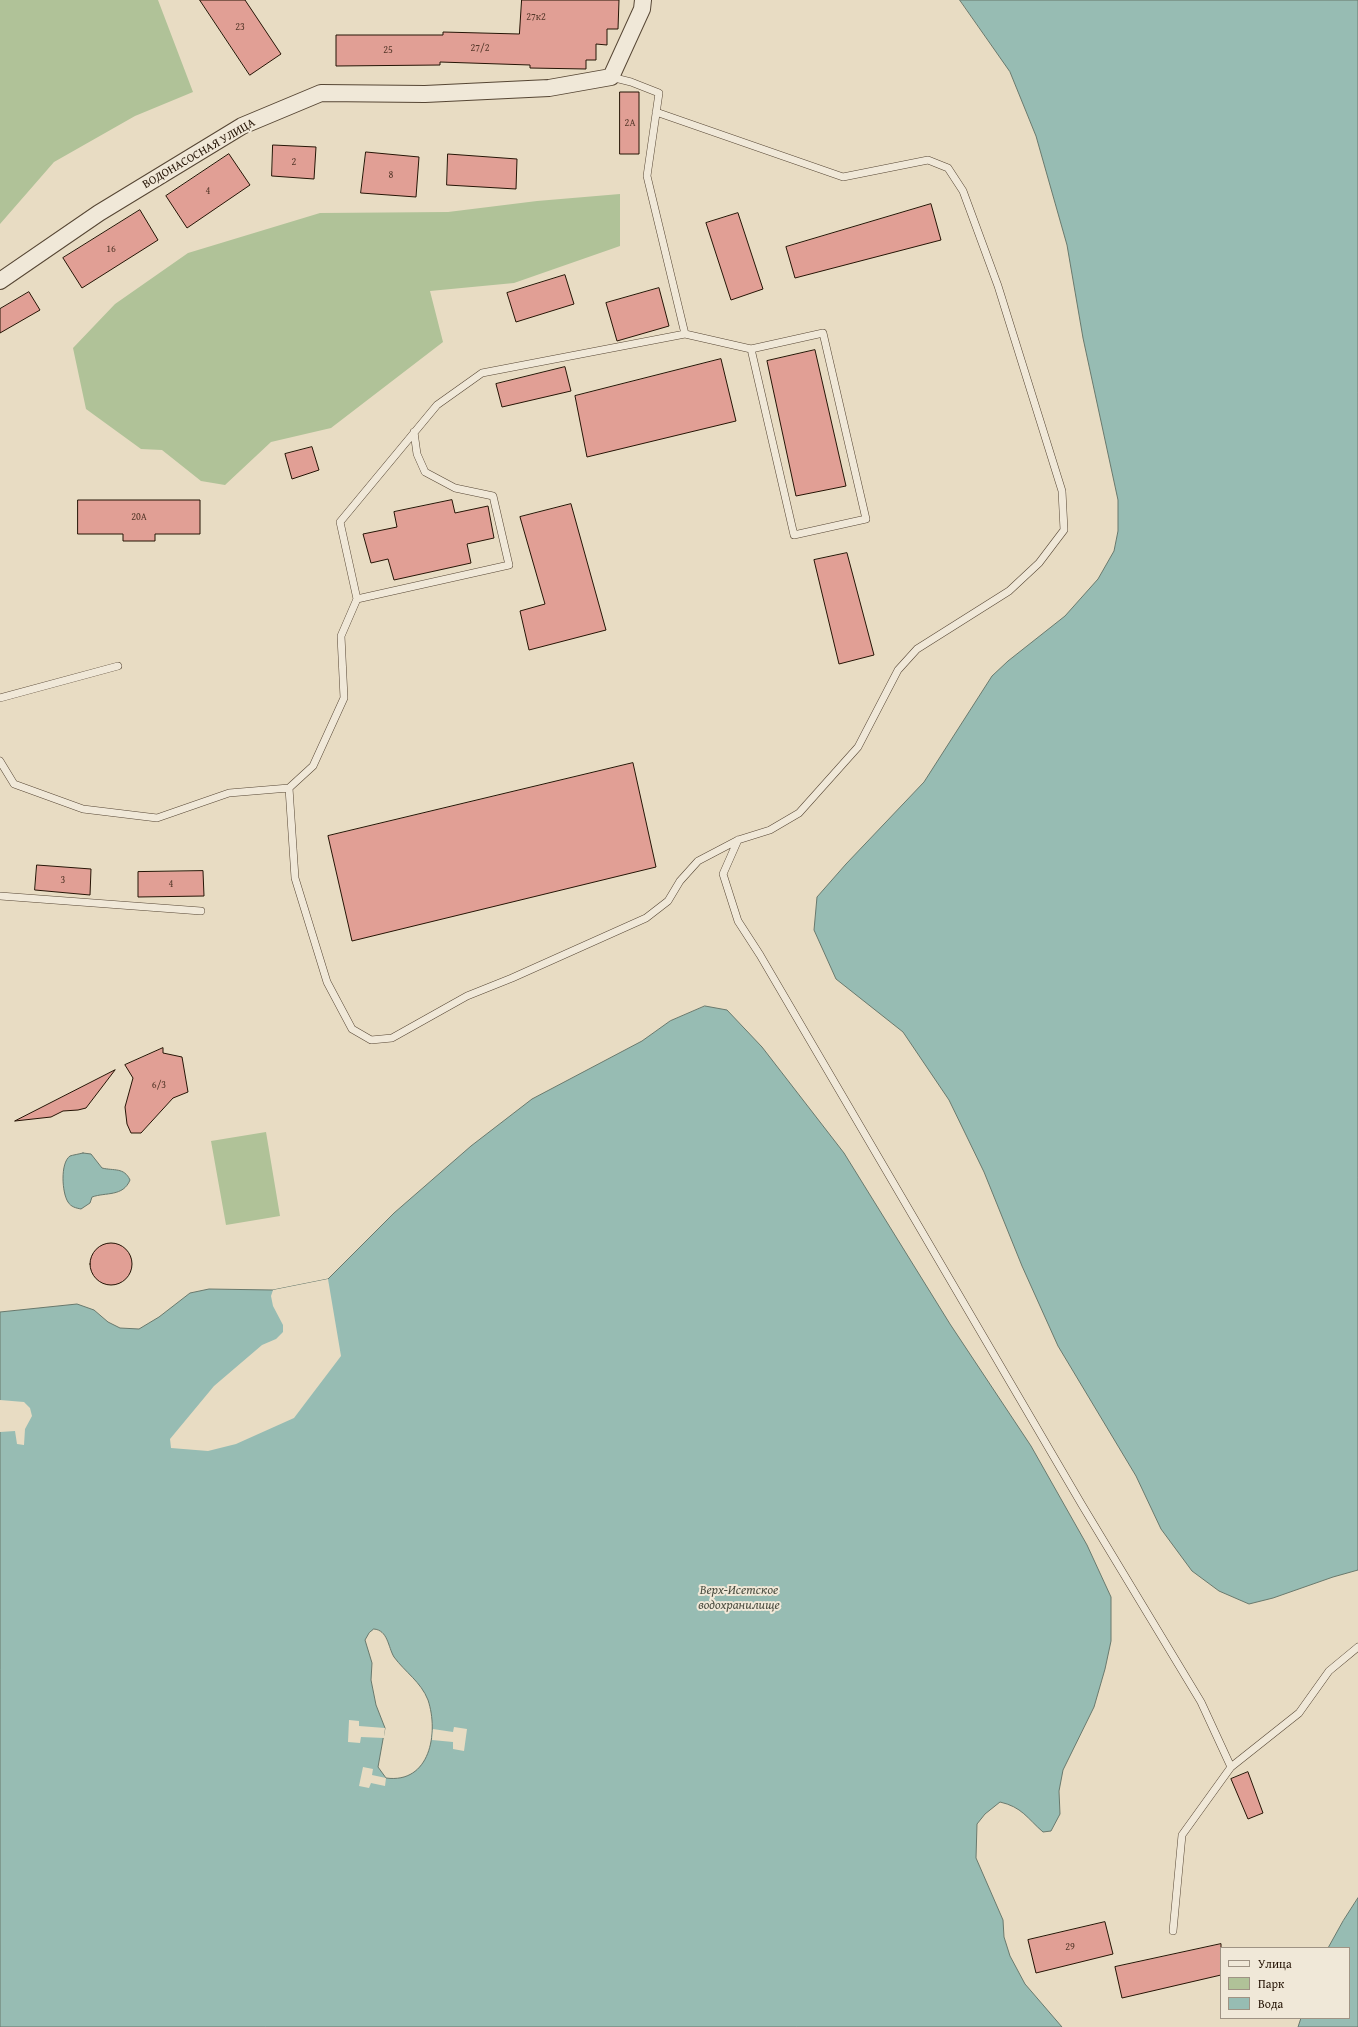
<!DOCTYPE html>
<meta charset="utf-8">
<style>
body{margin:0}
#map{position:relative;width:1358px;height:2027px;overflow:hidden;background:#e8dcc3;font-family:"Gentium Book Plus",serif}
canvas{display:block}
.legend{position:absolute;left:1220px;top:1947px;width:130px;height:72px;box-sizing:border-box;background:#f0e8d8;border:1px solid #9f9384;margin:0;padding:5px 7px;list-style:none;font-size:12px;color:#251405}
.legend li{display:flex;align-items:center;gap:8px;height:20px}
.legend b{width:20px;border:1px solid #9f9384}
</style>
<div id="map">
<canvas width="1358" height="2027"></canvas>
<ul class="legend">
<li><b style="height:5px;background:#f0e8d8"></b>Улица</li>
<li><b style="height:11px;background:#b0c298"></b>Парк</li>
<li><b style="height:11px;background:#97bcb3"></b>Вода</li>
</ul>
</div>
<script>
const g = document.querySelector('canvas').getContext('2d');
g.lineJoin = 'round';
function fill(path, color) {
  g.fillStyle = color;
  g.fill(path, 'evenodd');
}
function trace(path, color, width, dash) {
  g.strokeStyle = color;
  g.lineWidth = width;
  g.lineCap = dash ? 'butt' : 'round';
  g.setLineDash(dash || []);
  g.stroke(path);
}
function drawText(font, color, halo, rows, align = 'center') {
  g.font = font + ' "Gentium Book Plus",serif';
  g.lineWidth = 4;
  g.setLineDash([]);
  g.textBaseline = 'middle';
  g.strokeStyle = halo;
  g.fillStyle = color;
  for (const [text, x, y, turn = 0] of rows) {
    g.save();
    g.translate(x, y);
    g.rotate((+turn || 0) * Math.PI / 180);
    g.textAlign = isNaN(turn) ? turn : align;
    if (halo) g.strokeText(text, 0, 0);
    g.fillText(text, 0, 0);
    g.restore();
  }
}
const green = new Path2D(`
 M0 0H158L193 92 135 116 54 162 0 224Z
 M620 194V246L514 283 430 291 443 342 331 428 271 442 225 485 201 481 162 450 141 449 86 409 73 348 115 304 188 253 320 213 448 212 537 201Z
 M266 1132 280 1216 226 1225 211 1141Z`);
const water = new Path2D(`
 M960 0H1358V1570L1333 1577 1273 1598 1249 1604 1219 1591 1192 1571 1161 1529 1136 1476 1058 1346 1022 1266 984 1172 949 1100 903 1032 836 979 814 930 817 897 846 864 924 782 992 676 1008 661 1065 616 1098 579 1114 551 1118 531V500L1083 338 1067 245 1036 136 1010 72Z
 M705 1006 727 1010 762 1047 844 1153 950 1324 1031 1446 1087 1545 1111 1597V1641L1105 1669 1094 1707 1063 1770 1059 1791 1060 1814 1051 1831 1043 1832C1027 1818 1022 1807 1000 1802L985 1814 977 1824 976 1858 1003 1920 1004 1937 1010 1956 1025 1984 1062 2027H0V1312L77 1304 94 1310 108 1322 120 1328 139 1329 159 1317 190 1293 209 1289 273 1290 328 1279 394 1213 471 1146 532 1099 642 1041 670 1021ZM374 1629C388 1630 388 1647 394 1657 405 1672 421 1682 428 1700 439 1733 430 1784 386 1778L378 1767 385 1728 376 1705 371 1680 372 1663 365 1640 369 1633Z
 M83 1153 91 1154 102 1168C114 1171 124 1167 130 1180 123 1197 106 1192 92 1197L90 1203 81 1209C76 1208 71 1207 68 1202 62 1193 60 1163 70 1156 73 1155 79 1154 83 1153Z
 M1358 1898V2027H1298L1301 2018H1349V1948H1328L1343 1921Z`);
const pier = new Path2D(`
 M328 1279 341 1356 294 1418 236 1444 208 1451 171 1448 170 1439 214 1386 262 1345 276 1339 283 1332V1325L273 1306 271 1296 273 1290Z
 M0 1400 24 1402 30 1408 32 1416 25 1429 24 1445 17 1444 15 1431 0 1432Z
 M349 1720 359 1721V1726L385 1728 384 1738 361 1737 360 1743 348 1742Z
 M454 1727 467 1729 464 1751 453 1749V1742L432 1740 433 1729 453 1732Z
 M363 1767 373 1769 372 1775 386 1778 385 1786 371 1783 369 1788 359 1786Z`);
const building = new Path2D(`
 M200 0H245L281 54 250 75Z
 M522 0H619L618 29H607V45L596 44V60H586V69L530 68V65L440 62V65L336 66V35H443V32L519 34Z
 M620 92H639V154H620Z
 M273 145 316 147 314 179 272 176Z
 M366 152 419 157 416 197 361 193Z
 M229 154 250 185 187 228 166 196Z
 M448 154 517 159 516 189 447 185Z
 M931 204 941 240 795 278 786 247Z
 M140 210 158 240 82 288 63 258Z
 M738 213 763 289 731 300 706 223Z
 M565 275 574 304 516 322 507 293Z
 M659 288 669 326 617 341 606 303Z
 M29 292 40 310 0 333V309Z
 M815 350 846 486 796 496 767 361Z
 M721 359 736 421 587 457 575 396Z
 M565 367 571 391 502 407 496 384Z
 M312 447 319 470 292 479 285 454Z
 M78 500H200V534H155V541H123V534H78Z
 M452 500 455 513 488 506 494 538 467 544 471 563 394 580 388 559 371 563 363 534 397 527 394 512Z
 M571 504 606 630 529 650 520 611 545 604 520 517Z
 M847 553 874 655 839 664 814 560Z
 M633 763 656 867 352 941 328 836Z
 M37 865 91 869 90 895 35 890Z
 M203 871 204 896 138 897V872Z
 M163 1048V1053L182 1057 188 1092 173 1098 141 1133H131L127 1124 125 1107 133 1078 125 1065Z
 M115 1070 86 1108 78 1110 63 1111 51 1117 15 1121Z
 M90 1264a21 21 0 1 1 42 0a21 21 0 1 1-42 0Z
 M1248 1772 1263 1813 1248 1819 1231 1779Z
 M1105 1922 1113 1954 1036 1973 1028 1940Z
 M1221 1944V1975L1122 1998 1115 1967Z`);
const service = new Path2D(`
 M611 77 631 82 659 93 647 176 685 334 751 349 823 333 866 519 794 535 751 349
 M414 432 417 454 425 472 455 488 493 496 509 565 357 599 340 522 437 405 482 373 685 334
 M357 599 341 636 344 698 313 766 289 788 295 878 327 982 352 1029 371 1040 392 1038 467 996 512 978 646 918 668 901 680 881 698 861 738 840 770 830 799 813 858 747 898 670 917 649 1009 591 1039 563 1064 530 1062 491 998 286 963 191 948 168 928 160 843 177 656 112
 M0 698 118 666
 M0 761 14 784 83 809 157 818 229 793 289 788
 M738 840 723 874 738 921 760 955 1082 1505 1201 1702 1231 1767 1182 1835 1173 1931
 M0 896 201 911
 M1231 1767 1299 1713 1329 1671 1358 1647`);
const tertiary = new Path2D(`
 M0 281 99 213 242 126 321 93 425 94 549 88 611 77 642 9 643 0`);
const numberNames = [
 ["27к2",536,17],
 ["23",240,27],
 ["27/2",480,48],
 ["25",388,50],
 ["2А",630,123],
 ["2",294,162],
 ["8",391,175],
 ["4",208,191],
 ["16",111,249],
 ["20А",139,517],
 ["3",63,880],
 ["4",171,884],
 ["6/3",159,1085],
 ["29",1070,1947]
];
const streetNames = [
 ["ВОДОНАСОСНАЯ УЛИЦА",199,154,-30]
];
const waterNames = [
 ["Верх-Исетское",739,1591],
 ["водохранилище",739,1606]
];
fill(green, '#b0c298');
fill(water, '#97bcb3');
trace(water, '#69796d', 1);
fill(pier, '#e8dcc3');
fill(building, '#e19f95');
trace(building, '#251405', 1);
trace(service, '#564634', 8);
trace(tertiary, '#564634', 18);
trace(service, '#f0e8d8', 7);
trace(tertiary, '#f0e8d8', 16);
drawText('10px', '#543729', null, numberNames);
drawText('12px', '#251405', '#f0e8d8', streetNames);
drawText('italic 13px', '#4d4f42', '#f0e8d8', waterNames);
</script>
